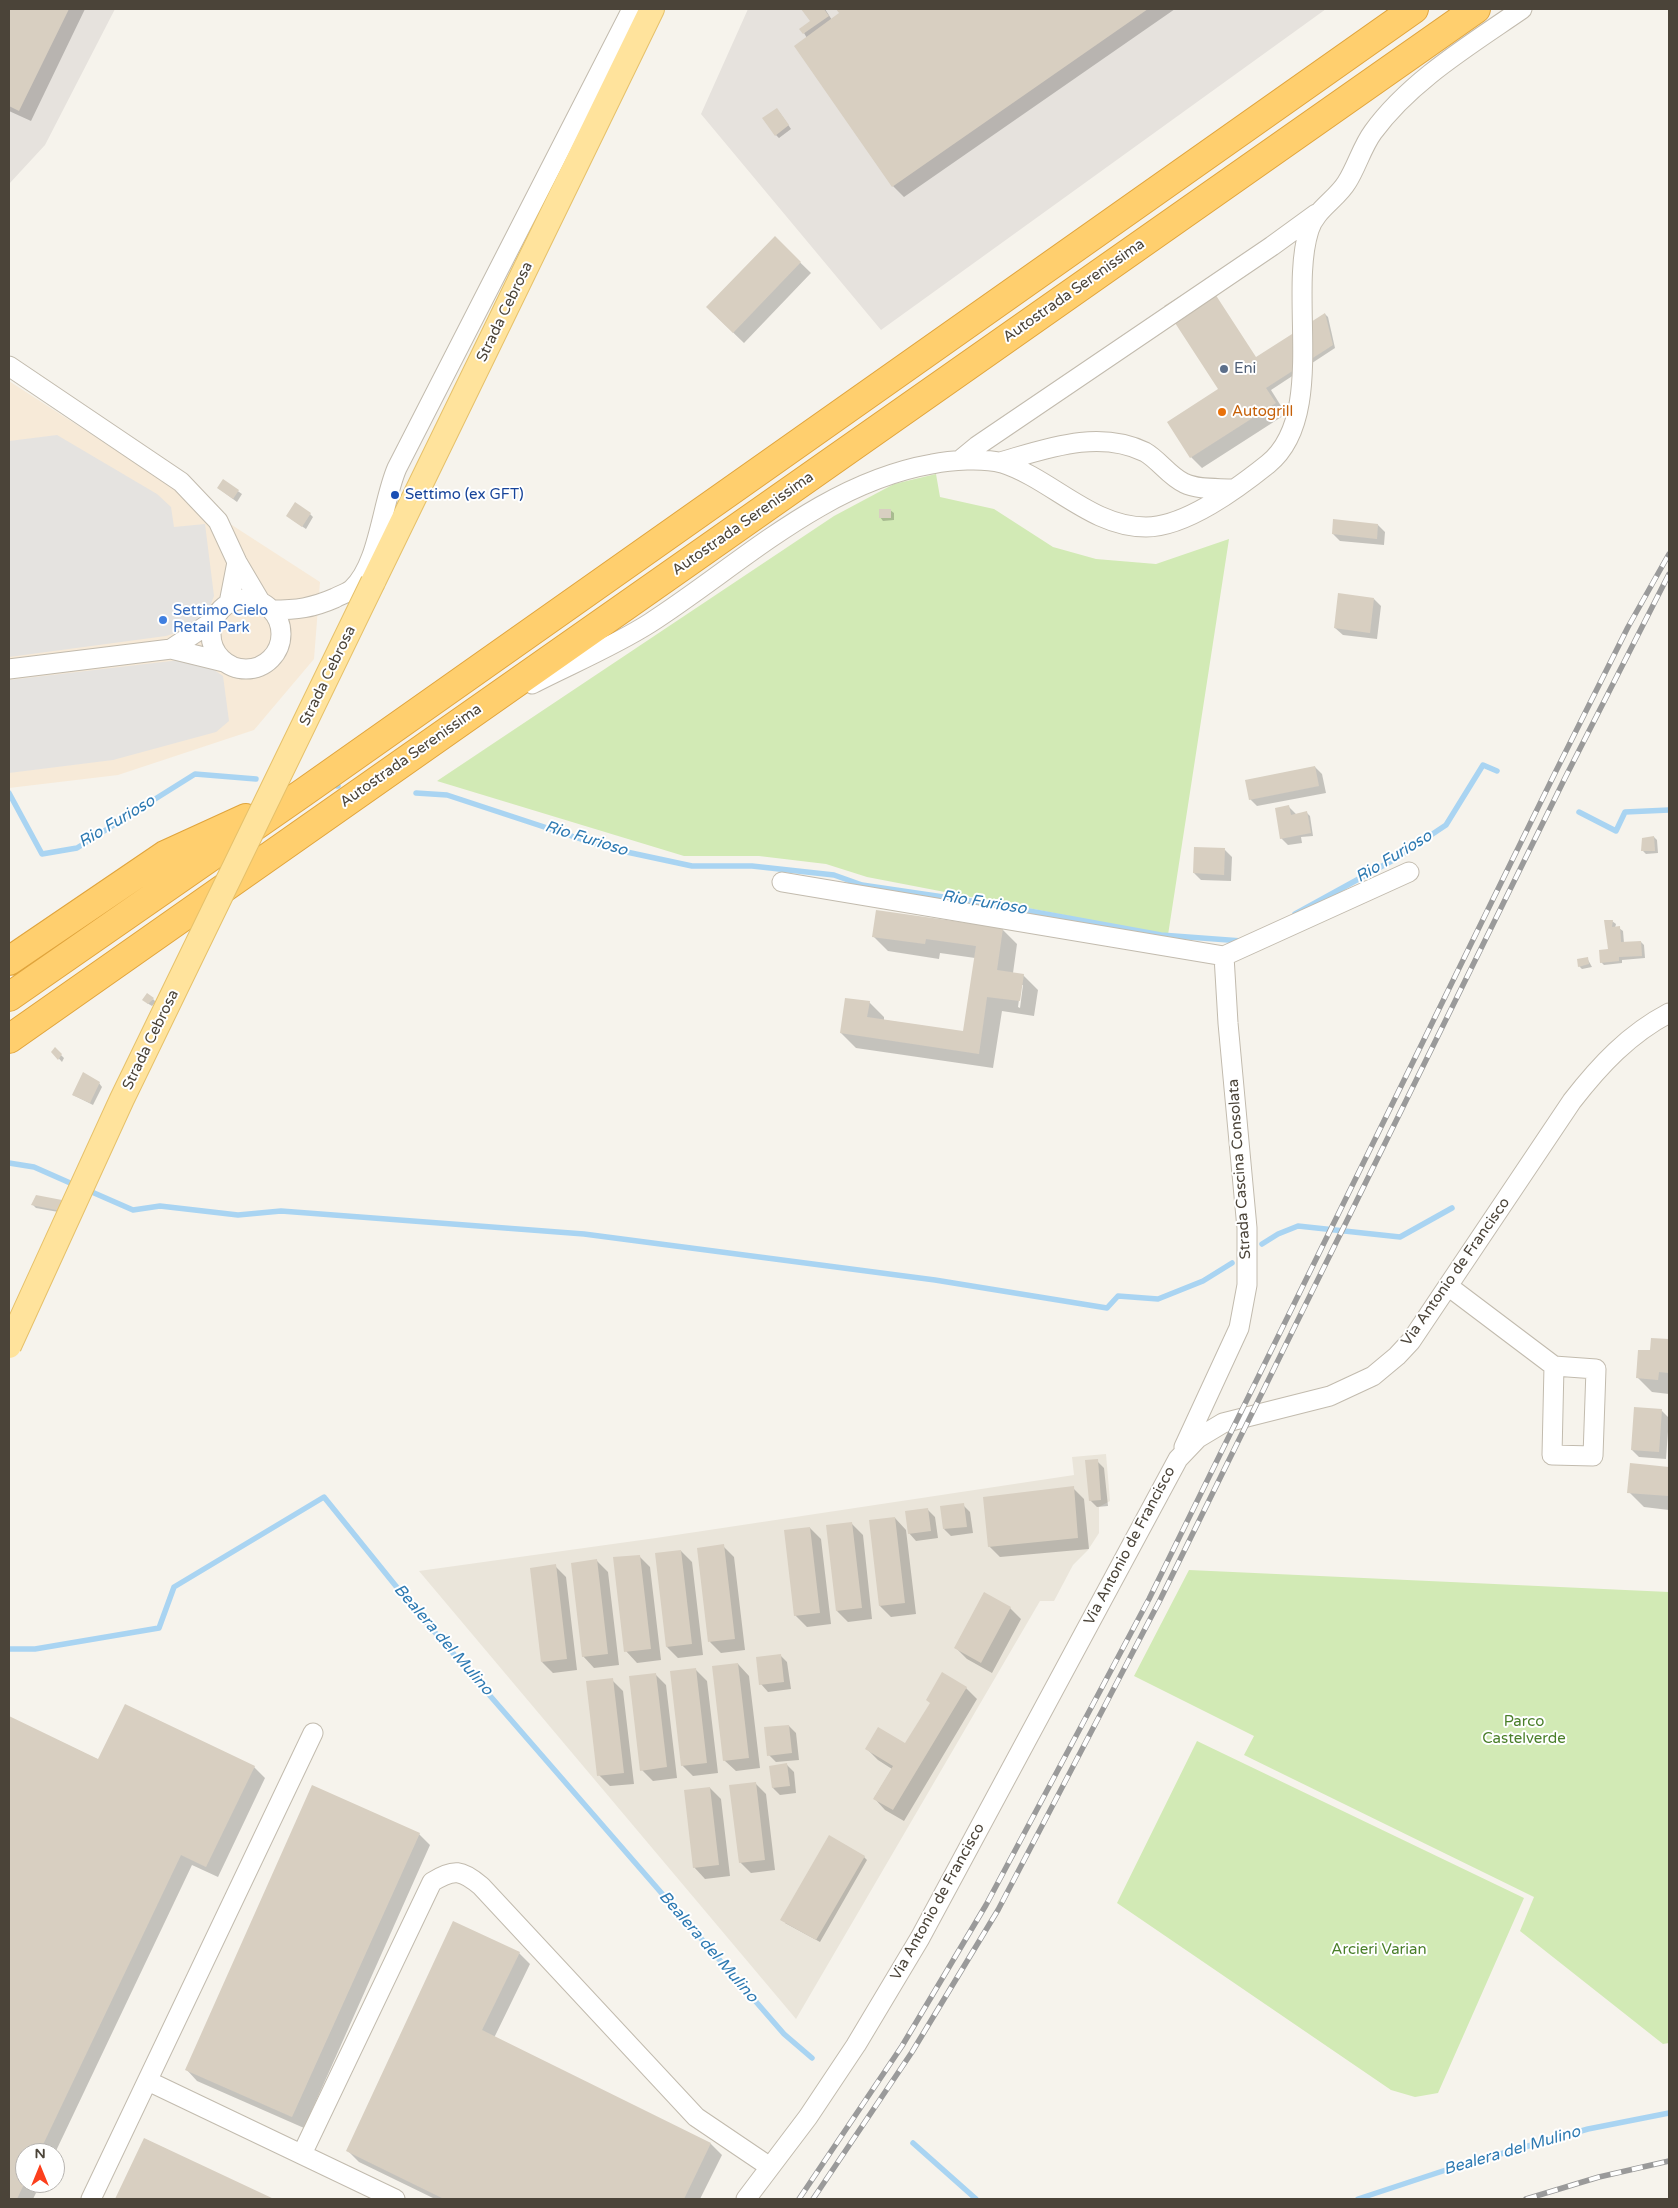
<!DOCTYPE html>
<style>
body{margin:0}
#map{position:relative;width:1678px;height:2208px;overflow:hidden;background:#f6f3ec;font-family:"Varela Round",sans-serif}
canvas{display:block}
.frame{position:absolute;inset:0;border:10px solid #4b4439;pointer-events:none}
.north{position:absolute;left:15px;top:2143px;width:50px;height:50px;box-sizing:border-box;background:#fff;border:1px solid #b7b4b0;border-radius:50%;rotate:0deg;font-size:14px;font-weight:700;line-height:20px;text-align:center;color:#4b4439}
.north::after{content:'';display:block;margin:auto;width:18px;height:22px;background:#fc3f1d;clip-path:polygon(50% 0,100% 100%,50% 72%,0 100%)}
</style>
<div id="map">
<canvas width="1678" height="2208"></canvas>
<div class="frame"></div>
<div class="north">N</div>
</div>
<script>
const g = document.querySelector('canvas').getContext('2d');
g.lineJoin = 'round';
function fill(path, color) {
  g.fillStyle = color;
  g.fill(path, 'evenodd');
}
function trace(path, color, width, dash) {
  g.strokeStyle = color;
  g.lineWidth = width;
  g.lineCap = dash ? 'butt' : 'round';
  g.setLineDash(dash || []);
  g.stroke(path);
}
function drawText(font, color, halo, rows, align = 'center') {
  g.font = font + ' "Varela Round",sans-serif';
  g.lineWidth = 4;
  g.setLineDash([]);
  g.textBaseline = 'middle';
  g.strokeStyle = halo;
  g.fillStyle = color;
  for (const [text, x, y, turn = 0] of rows) {
    g.save();
    g.translate(x, y);
    g.rotate((+turn || 0) * Math.PI / 180);
    g.textAlign = isNaN(turn) ? turn : align;
    if (halo) g.strokeText(text, 0, 0);
    g.fillText(text, 0, 0);
    g.restore();
  }
}
const residential = new Path2D(`
 M1106 1454 1110 1501 1099 1507V1533L1088 1550 1073 1565 1054 1601H1040L796 2019 419 1571 656 1538 1074 1475 1072 1457Z`);
const commercial = new Path2D(`
 M9 381 320 582 314 659 254 730 118 775 9 788Z`);
const industrial = new Path2D(`
 M9 9H115L45 145 9 184Z
 M748 9H1326L881 330 701 114Z`);
const green = new Path2D(`
 M936 474 940 497 994 509 1053 547 1096 559 1156 564 1229 539 1168 935 867 877 826 864 759 856H684L437 781 834 516 894 484Z
 M1189 1570 1669 1592V2043L1663 2044 1520 1931 1534 1897 1244 1755 1254 1736 1134 1676Z
 M1197 1741 1524 1898 1438 2093 1415 2097 1391 2090 1117 1903Z`);
const parking = new Path2D(`
 M57 435 157 494 171 507 174 527 205 524 214 596 210 606 188 629 166 636 9 657V441Z
 M188 659 207 665 223 676 229 721 216 732 113 760 9 773V680Z`);
const shadow = new Path2D(`
 M9 9H85L31 121 9 111Z
 M803 9H825L832 20 841 14 837 9H1175L904 197 893 186 804 33 812 22Z
 M780 113 791 129 779 138 776 135Z
 M775 238 811 273 744 343 718 318Z
 M1325 314 1328 317 1335 348 1271 390 1286 414 1202 468 1191 457 1220 390 1256 358Z
 M223 481 242 494 237 502 218 488Z
 M890 510 894 513V520L883 521 880 517Z
 M310 514 313 517 306 529 291 519Z
 M1378 525 1385 532 1384 545 1340 541 1333 534Z
 M1374 599 1381 606 1377 639 1343 635 1335 628Z
 M1315 767 1322 774 1326 793 1257 806 1250 799Z
 M1289 807 1296 814 1307 813 1310 816 1313 836 1301 837 1302 843 1288 845 1281 838Z
 M1654 837 1657 840 1658 853 1646 854 1643 851Z
 M1195 848 1225 850 1232 857 1231 881 1201 880 1194 873Z
 M1612 921 1616 924 1615 928H1619L1623 931 1624 943 1641 942 1644 945 1645 958 1622 960V963L1604 965 1601 962 1609 951Z
 M1002 929 1017 944 1013 973 1023 975 1038 990 1034 1016 1002 1011 993 1068 856 1048 841 1033 869 1002 884 1017V1020L964 1032 975 958 940 953 939 959 888 951 873 936ZM1021 985H1023L1020 1008 1018 1007Z
 M1587 958 1592 967 1582 969 1579 966Z
 M153 999 156 1002 152 1006 147 1003Z
 M55 1049 64 1058 62 1062 53 1052Z
 M99 1083 102 1087 93 1105 73 1095Z
 M62 1201 65 1205 64 1213 36 1208 33 1205Z
 M1652 1339 1669 1340V1394L1652 1392 1637 1377 1651 1352Z
 M1661 1410 1669 1418 1666 1459 1639 1457 1632 1450Z
 M1097 1461 1104 1468 1108 1506 1097 1507 1090 1500Z
 M1631 1465 1669 1468V1510L1644 1507 1629 1492Z
 M1073 1488 1084 1499 1089 1549 1000 1557 989 1546Z
 M963 1505 970 1512 973 1533 951 1536 944 1529Z
 M928 1510 935 1517 938 1538 916 1541 909 1533Z
 M895 1518 906 1530 916 1614 891 1617 880 1606Z
 M851 1523 863 1535 872 1619 848 1622 837 1611Z
 M810 1528 821 1539 831 1624 807 1627 795 1615Z
 M723 1546 734 1557 745 1650 721 1653 710 1642Z
 M681 1551 692 1562 703 1655 678 1658 667 1647Z
 M639 1556 650 1567 661 1660 637 1663 626 1651Z
 M597 1561 608 1572 619 1665 594 1668 583 1656Z
 M555 1566 566 1577 577 1670 553 1673 542 1662Z
 M1010 1608 1021 1619 992 1673 967 1659 956 1648Z
 M780 1655 787 1662 791 1689 768 1692 761 1684Z
 M738 1664 749 1676 760 1768 736 1771 724 1760Z
 M696 1670 707 1681 718 1773 693 1776 682 1765Z
 M655 1674 666 1685 677 1778 653 1781 642 1770Z
 M612 1680 623 1691 634 1784 610 1786 599 1775Z
 M966 1688 977 1699 904 1821 885 1810 874 1798 892 1769 878 1760 867 1749 906 1745Z
 M9 1717 99 1760 254 1767 265 1778 218 1877 192 1865 55 2153H25V2183H41L33 2199H9Z
 M789 1726 796 1733 799 1760 776 1762 769 1755Z
 M787 1765 794 1772 796 1793 780 1795 773 1788 771 1767Z
 M755 1783 766 1794 775 1870 751 1873 740 1862Z
 M710 1788 721 1799 730 1876 705 1879 694 1867Z
 M419 1834 430 1845 304 2128 197 2081 186 2069Z
 M864 1857 867 1860 820 1942 785 1923Z
 M519 1953 530 1964 494 2038 711 2144 722 2155 700 2199H435L359 2162 348 2151Z
 M145 2139 271 2199H116Z`);
const stream = new Path2D(`
 M337 786H338
 M9 793 42 854 77 848 195 774 256 779
 M416 793 447 795 608 848 692 866H752L834 875 862 885 991 904 1161 935 1242 941
 M1579 812 1616 831 1625 812 1669 810
 M1295 914 1395 859 1446 825 1483 765 1497 771
 M9 1163 34 1167 77 1186
 M85 1189 133 1210 160 1206 238 1215 281 1211 584 1234 935 1280 1107 1308 1118 1296 1158 1299 1203 1281 1232 1263
 M1262 1244 1278 1234 1298 1226 1400 1237 1452 1208
 M9 1649H35L159 1628 174 1587 324 1497 412 1606 784 2034 812 2058
 M913 2143 976 2199
 M1358 2199 1458 2166 1588 2129 1669 2113`);
const building = new Path2D(`
 M9 9H69L19 111 9 106Z
 M801 9H824L829 16 803 34 799 29 810 21Z
 M836 9H1148L892 187 794 46 839 13Z
 M777 108 789 125 775 136 762 118Z
 M775 236 801 262 733 333 706 307Z
 M1206 280 1256 357 1325 313 1333 345 1266 388 1276 403 1190 458 1167 422 1218 389 1164 306Z
 M223 479 239 490 233 499 217 488Z
 M295 502 311 513 302 527 286 516Z
 M879 509H891V518H879Z
 M1333 519 1378 524 1377 539 1332 534Z
 M1338 593 1374 598 1370 633 1334 628Z
 M1315 766 1319 786 1249 800 1245 780Z
 M1289 805 1291 815 1307 811 1311 833 1280 839 1275 808Z
 M1654 836 1655 851H1641L1642 838Z
 M1194 847 1225 848 1224 875 1193 873Z
 M876 910 1003 928 997 970 1024 974 1020 1001 987 997 979 1054 840 1033 845 998 870 1001 867 1017 963 1031 976 946 926 939 925 944 872 937Z
 M1604 920H1613L1612 927 1620 926 1621 942 1641 941 1642 956 1619 957V961L1600 963 1599 950 1608 949Z
 M1588 957 1589 964 1578 967 1577 959Z
 M147 993 154 998 148 1004 142 1000Z
 M55 1047 62 1054 58 1060 51 1052Z
 M83 1072 100 1082 90 1103 72 1095Z
 M36 1195 62 1200 61 1211 31 1205Z
 M1651 1338 1669 1339V1373L1659 1372 1658 1380 1636 1378 1638 1350H1650Z
 M1634 1407 1662 1409 1659 1452 1631 1450Z
 M1098 1459 1101 1500 1089 1501 1085 1460Z
 M1630 1463 1669 1467V1496L1627 1493Z
 M1074 1486 1078 1538 988 1547 983 1497Z
 M964 1503 967 1527 943 1529 940 1506Z
 M928 1508 931 1531 908 1534 905 1511Z
 M895 1517 905 1603 879 1606 869 1520Z
 M852 1522 862 1608 836 1611 826 1525Z
 M810 1527 820 1613 794 1616 784 1530Z
 M724 1544 735 1639 708 1642 697 1548Z
 M681 1550 692 1644 666 1647 655 1553Z
 M640 1555 651 1649 624 1652 613 1557Z
 M597 1559 608 1654 582 1657 571 1563Z
 M556 1564 567 1659 541 1662 530 1568Z
 M984 1592 1011 1607 981 1663 954 1648Z
 M781 1654 784 1682 759 1685 756 1657Z
 M738 1663 749 1758 723 1761 712 1666Z
 M696 1668 707 1763 681 1766 670 1671Z
 M942 1672 967 1687 893 1810 873 1799 893 1766 865 1749 878 1727 905 1743 930 1703 926 1700Z
 M656 1673 667 1767 640 1771 629 1676Z
 M613 1678 624 1773 597 1776 586 1681Z
 M125 1704 255 1766 206 1867 181 1855 39 2153H25V2182L17 2199H9V1716L98 1759Z
 M789 1725 792 1753 767 1756 764 1727Z
 M787 1763 790 1786 772 1788 769 1766Z
 M756 1782 765 1860 739 1863 729 1785Z
 M312 1785 420 1833 292 2117 185 2070Z
 M710 1787 719 1865 693 1868 684 1790Z
 M829 1835 865 1856 816 1940 780 1920Z
 M453 1921 520 1952 482 2030 711 2143 684 2199H444L346 2151Z
 M144 2138 274 2199H115Z`);
const minor = new Path2D(`
 M9 366 181 482 218 521 237 562 260 601
 M960 460 977 446 1272 246 1316 214
 M1000 462C1046 449 1098 429 1145 452 1159 460 1169 476 1184 483 1198 490 1217 488 1233 489
 M211 634a35 35 0 1 1 70 0a35 35 0 1 1-70 0Z
 M229 603 237 562
 M272 610C297 610 312 608 335 598 340 595 348 593 352 589 379 565 382 502 397 468L632 9
 M171 649 213 621
 M9 669 171 649 224 662
 M532 684C571 664 614 646 650 623 740 565 823 483 932 464 951 460 983 458 1002 463 1052 479 1091 527 1146 527 1186 527 1238 488 1268 464 1327 416 1288 296 1309 230 1315 210 1337 199 1347 182 1357 166 1362 147 1373 132 1410 81 1470 45 1522 9
 M782 882 1224 956 1409 872
 M1448 1286 1554 1366 1596 1369 1593 1456 1552 1455 1554 1366
 M1184 1447 1239 1328 1247 1285V1228L1228 1023 1224 956
 M148 2081 395 2199
 M302 2154 432 1882C454 1868 462 1870 481 1886L696 2117 770 2167
 M91 2199 313 1733
 M746 2199 808 2117 856 2045 920 1938 1178 1459 1198 1438 1223 1423 1330 1396 1373 1376 1397 1356 1411 1341 1572 1101C1600 1065 1629 1034 1669 1013`);
const major = new Path2D(`
 M373 582 652 9`);
const highway = new Path2D(`
 M9 961 165 855 246 818
 M9 997 304 792 1414 9
 M9 1039 1476 9`);
const rail = new Path2D(`
 M799 2199 902 2046 986 1905 1149 1599 1555 773 1628 627 1669 554
 M813 2199 912 2052 998 1910 1159 1602 1565 778 1669 574
 M1526 2199 1599 2177 1669 2161`);
const majorBridge = new Path2D(`
 M9 1346 122 1099 373 582`);
const markers = [
 [1224,369,5,"#5c6f8a"],
 [1222,412,5,"#e8710a"],
 [395,495,5,"#1a4fb4"],
 [163,620,5,"#3f7fe0"]
];
const streetNames = [
 ["Autostrada Serenissima",1074,291,-35],
 ["Strada Cebrosa",505,312,-64],
 ["Autostrada Serenissima",743,524,-35],
 ["Strada Cebrosa",328,676,-64],
 ["Autostrada Serenissima",411,756,-35],
 ["Strada Cebrosa",151,1040,-64],
 ["Strada Cascina Consolata",1240,1169,-94],
 ["Via Antonio de Francisco",1456,1272,-55],
 ["Via Antonio de Francisco",1130,1546,-62],
 ["Via Antonio de Francisco",938,1902,-61]
];
const serviceNames = [
 ["Eni",1234,369]
];
const foodNames = [
 ["Autogrill",1232,412]
];
const transitNames = [
 ["Settimo (ex GFT)",405,495]
];
const shopNames = [
 ["Settimo Cielo",173,611],
 ["Retail Park",173,628]
];
const parkNames = [
 ["Parco",1524,1722],
 ["Castelverde",1524,1739],
 ["Arcieri Varian",1379,1950]
];
const waterNames = [
 ["Rio Furioso",117,822,-31],
 ["Rio Furioso",586,839,17],
 ["Rio Furioso",1394,857,-31],
 ["Rio Furioso",984,903,9],
 ["Bealera del Mulino",443,1640,49],
 ["Bealera del Mulino",708,1947,49],
 ["Bealera del Mulino",1512,2151,-16]
];
fill(residential, '#eae5da');
fill(commercial, '#f7ead8');
fill(industrial, '#e6e2dd');
fill(green, '#d2eab5');
fill(parking, '#e5e3e0');
fill(shadow, '#0003');
trace(stream, '#a9d4f2', 5.5);
fill(building, '#d8cfc1');
trace(minor, '#c2bbae', 21);
trace(major, '#e6c16a', 26);
trace(highway, '#e0a43c', 30);
trace(minor, '#fff', 19);
trace(major, '#ffe39c', 24);
trace(highway, '#ffcf6e', 28);
trace(rail, '#9a9a9a', 5.5);
trace(rail, '#fff', 4, [11]);
trace(majorBridge, '#e6c16a', 26, []);
trace(majorBridge, '#ffe39c', 24);
for (const [x, y, r, color] of markers) {
  const dot = new Path2D();
  dot.arc(x, y, r, 0, 2 * Math.PI);
  g.fillStyle = color;
  g.fill(dot);
  trace(dot, '#fff', 2);
}
drawText('15px', '#4b4439', '#fff', streetNames);
drawText('15px', '#4e5e75', '#fff', serviceNames, 'left');
drawText('15px', '#c56008', '#fff', foodNames, 'left');
drawText('15px', '#164399', '#fff', transitNames, 'left');
drawText('15px', '#366cbe', '#fff', shopNames, 'left');
drawText('15px', '#4a7f2a', '#fff', parkNames);
drawText('italic 16px', '#2e7ab2', '#fff', waterNames);
</script>
